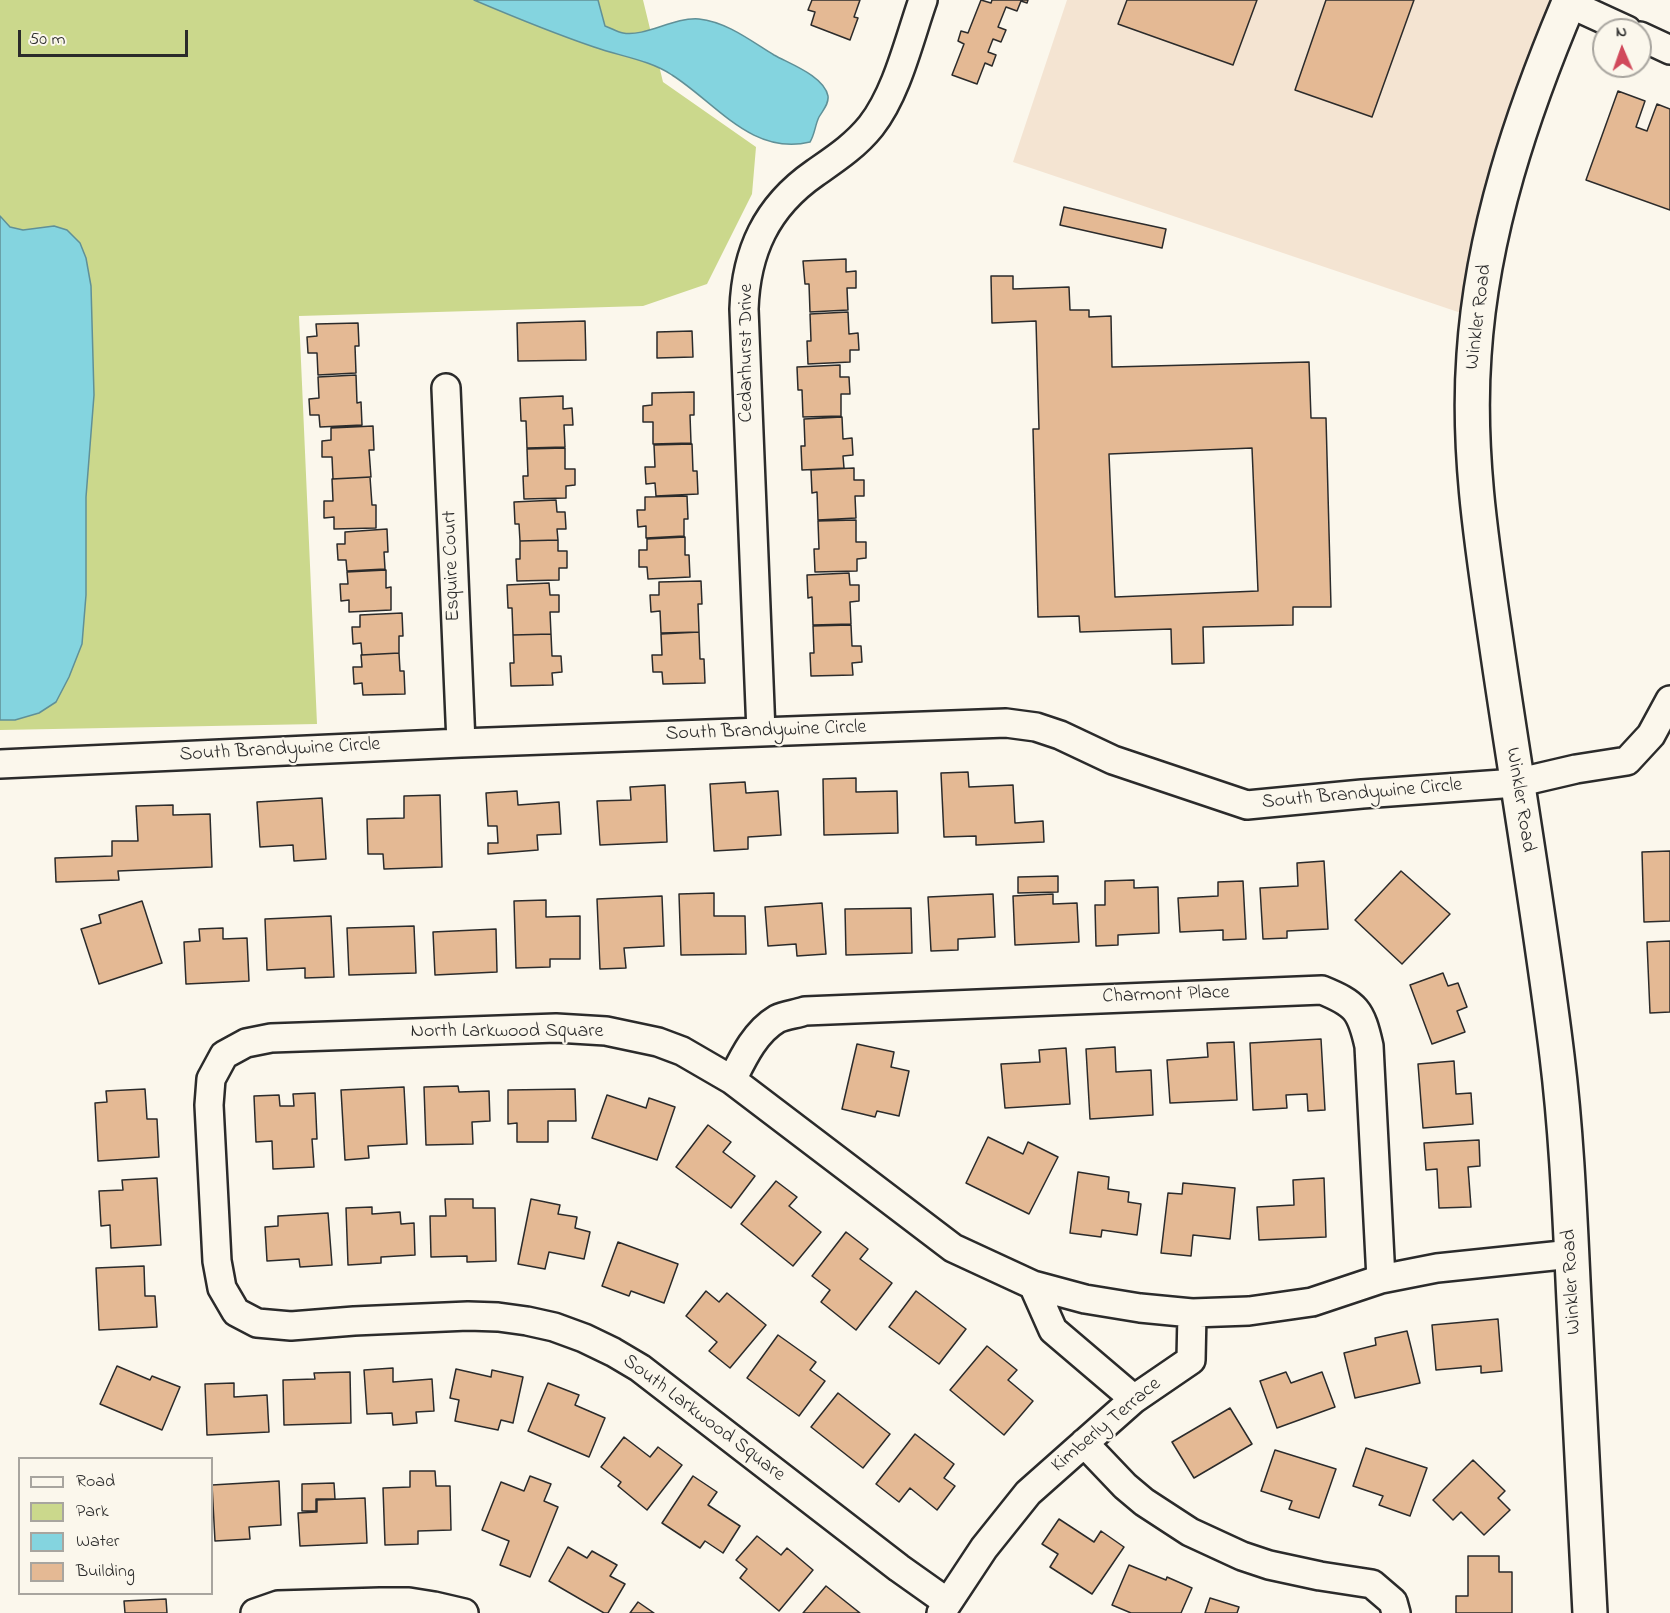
<!DOCTYPE html>
<style>
body{margin:0}
#map{position:relative;width:1670px;height:1613px;overflow:hidden;background:#fbf7ec;font-family:"Indie Flower",sans-serif}
canvas{display:block}
.legend{position:absolute;left:18px;top:1457px;width:195px;height:138px;box-sizing:border-box;background:#fbf7ec;border:2px solid #a8a59f;margin:0;padding:8px 10px;list-style:none;font-size:18px;color:#2b2b2b}
.legend li{display:flex;align-items:center;gap:12px;height:30px}
.legend b{width:30px;border:2px solid #a8a59f}
.north{position:absolute;left:1592px;top:18px;width:60px;height:60px;box-sizing:border-box;background:#fbf7ec;border:2px solid #a8a59f;border-radius:50%;rotate:358deg;font-size:16px;font-weight:700;line-height:24px;text-align:center;color:#2b2b2b}
.north::after{content:'';display:block;margin:auto;width:21px;height:27px;background:#d1495b;clip-path:polygon(50% 0,100% 100%,50% 72%,0 100%)}
.scale{position:absolute;left:18px;top:30px;width:170px;height:27px;box-sizing:border-box;border:3px solid #2b2b2b;border-top:0;padding-left:8px;font-size:18px;line-height:21px;white-space:nowrap;color:#2b2b2b;-webkit-text-stroke:4px #fbf7ec;paint-order:stroke}
</style>
<div id="map">
<canvas width="1670" height="1613"></canvas>
<ul class="legend">
<li><b style="height:8px;background:#fbf7ec"></b>Road</li>
<li><b style="height:16px;background:#cbd88c"></b>Park</li>
<li><b style="height:16px;background:#84d4df"></b>Water</li>
<li><b style="height:16px;background:#e4b994"></b>Building</li>
</ul>
<div class="north">N</div>
<div class="scale">50 m</div>
</div>
<script>
const g = document.querySelector('canvas').getContext('2d');
g.lineJoin = 'round';
function fill(path, color) {
  g.fillStyle = color;
  g.fill(path, 'evenodd');
}
function trace(path, color, width, dash) {
  g.strokeStyle = color;
  g.lineWidth = width;
  g.lineCap = dash ? 'butt' : 'round';
  g.setLineDash(dash || []);
  g.stroke(path);
}
function drawText(font, color, halo, rows, align = 'center') {
  g.font = font + ' "Indie Flower",sans-serif';
  g.lineWidth = 4.5;
  g.setLineDash([]);
  g.textBaseline = 'middle';
  g.strokeStyle = halo;
  g.fillStyle = color;
  for (const [text, x, y, turn = 0] of rows) {
    g.save();
    g.translate(x, y);
    g.rotate((+turn || 0) * Math.PI / 180);
    g.textAlign = isNaN(turn) ? turn : align;
    if (halo) g.strokeText(text, 0, 0);
    g.fillText(text, 0, 0);
    g.restore();
  }
}
const built = new Path2D(`
 M1067 0H1556L1467 315 1013 162Z`);
const green = new Path2D(`
 M0 0H643L663 82 756 147 752 194 707 284 643 306 299 316 317 724 0 730Z`);
const water = new Path2D(`
 M474 0H598L605 26C611 28 617 32 623 33 646 37 673 17 699 19 727 22 751 41 774 55 790 64 824 76 828 96 829 104 823 110 819 117 815 125 815 134 810 142 752 156 716 103 672 75 650 60 619 56 594 47 553 33 514 17 474 0Z
 M0 216 10 227 23 230 54 226 67 230 80 243 86 258 91 286 94 395 86 497V595L82 644 69 677 56 702 39 713 15 720H0Z`);
const building = new Path2D(`
 M812 0H860L854 17 858 18 850 40 811 25 815 12 808 10Z
 M981 0 991 3 992 0H1028L1027 3 1021 1 1017 11 1006 7 998 27 1006 30 1001 42 993 39 988 52 996 55 992 66 985 63 977 84 952 75 964 44 958 41 961 31 968 33Z
 M1127 0H1257L1233 65 1118 24Z
 M1326 0H1414L1372 117 1295 90Z
 M1618 91 1645 101 1636 127 1647 131 1657 104 1670 109V210L1586 180Z
 M1064 207 1166 229 1162 248 1060 225Z
 M846 259V272L856 271V288H847L848 310 810 312 809 284H805L803 261Z
 M991 276H1013V289L1069 287 1070 310H1089V317L1111 316 1112 367 1309 362 1311 418H1326L1331 607H1293V625L1203 627 1204 663 1172 664 1171 629 1080 632 1079 616 1038 617 1033 429H1039L1036 321 992 323ZM1252 448 1258 591 1115 597 1109 454Z
 M848 312 849 334 858 333 859 350H850V362L808 364 807 341H811L810 314Z
 M585 321 586 360 518 361 517 323Z
 M358 323 359 346H355L356 373 318 375 317 353H308L307 337 317 336 316 324Z
 M692 331 693 357 657 358V332Z
 M840 365V377H849L850 394H841V416L803 417 802 390H798L797 367Z
 M356 375 357 403 361 402 362 425 320 427 319 415H310L309 399 319 398 318 377Z
 M694 392V415H690L691 443 653 444V422H643V406L652 405V393Z
 M563 396V409L572 408 573 425H564L565 447 527 448 526 421H521L520 398Z
 M842 417 843 439 852 438 853 455 843 456 844 468 802 470 801 446H805L804 419Z
 M373 426 374 450H369L371 477 333 479 332 457H322V441L331 440V428Z
 M692 444 693 471H697L698 494 656 496 655 483 646 484 645 467H655L654 445Z
 M565 448V469H575V485L566 486V498L524 499 523 476H528L527 449Z
 M854 468V480H864V496H855L856 518 818 520 817 492 812 493 811 470Z
 M370 477 372 505H376V528L334 529V517L324 518V501H333L332 479Z
 M687 496 688 519H684V536L646 538V526L638 527 637 510H645V497Z
 M556 500 557 512H565L566 529H557L558 540 520 541 519 524H515L514 502Z
 M856 520V542H866V558L857 559V571L815 572 814 549H819L818 521Z
 M387 529 388 552H384L385 569 347 571 346 560H338L337 544H345V532Z
 M685 537V555H689L690 577 648 579 647 567H639V550H647V539Z
 M558 540V551H567V568H559V580L517 581 516 559H520V541Z
 M386 570V588L391 587V610L349 612V600L341 601 340 584H348L347 572Z
 M849 573 850 585H859V601L850 602 851 624 813 625 812 597 808 598 807 575Z
 M701 581 702 604H698L699 632 661 633 660 611 651 612 650 595H659V582Z
 M549 583 550 595H559V612H550L551 634 513 635 512 608H508L507 585Z
 M402 613 403 636H399V653L362 655 361 643 353 644 352 627H360V615Z
 M851 625 852 646H861L862 662 852 663 853 675 811 676 810 653H814L813 626Z
 M699 632 700 659H704L705 683 663 684 662 672H653L652 655H662L661 634Z
 M551 634 552 656H561L562 672 552 673 553 685 511 686 510 663H514L513 635Z
 M399 653 400 671H404L405 694 363 695 362 683 354 684 353 667H362L361 655Z
 M968 772 969 787 1013 785 1015 823 1043 821 1044 842 976 845V836L944 837 941 773Z
 M856 778V792L897 791 898 833 824 835 823 779Z
 M745 782 746 793 778 791 781 835 748 837V849L714 851 710 784Z
 M665 785 667 842 600 845 597 801 631 800 630 787Z
 M517 791 518 805 559 802 561 834 537 835 538 850 488 854V843H498L497 826H488L486 793Z
 M440 795 442 867 384 869 383 854H368L367 819 404 818V796Z
 M322 798 326 859 294 861 293 845 260 847 257 802Z
 M173 805V815L210 814 212 867 118 871 119 880 56 882 55 858 112 856V841H138L136 806Z
 M1670 851V921L1644 922 1642 852Z
 M1324 861 1328 929 1287 931V938L1263 939 1260 888 1298 886 1297 863Z
 M1401 871 1450 914 1402 964 1355 920Z
 M1058 876V892L1018 893V877Z
 M1134 880V888L1158 887 1159 933 1118 935V945L1096 946 1095 905H1105V881Z
 M1243 881 1246 939 1223 940V930L1180 932 1178 898 1218 896V882Z
 M714 893V916H745L746 954 681 955 679 894Z
 M993 894 995 937 958 939V950L931 951 928 897Z
 M1053 894V904L1077 903 1079 942 1015 945 1013 896Z
 M662 896 664 946 624 948 626 968 600 969 597 899Z
 M546 900V917L580 916V959H550V967L516 968 514 901Z
 M142 901 162 963 99 984 81 929 101 923 99 915Z
 M822 903 826 954 797 956 796 944 768 946 765 907Z
 M911 908 912 953 846 955 845 909Z
 M331 916 334 977 305 978V968L267 970 265 919Z
 M414 926 416 973 349 975 347 928Z
 M223 928V939L247 938 249 981 186 984 184 942 200 941 199 929Z
 M496 929 497 972 435 975 433 932Z
 M1670 941V1012L1650 1013 1647 942Z
 M1443 973 1448 986 1458 983 1467 1007 1457 1011 1465 1032 1432 1044 1410 985Z
 M1321 1039 1325 1110 1308 1111 1307 1094 1286 1095 1287 1108 1253 1110 1250 1043Z
 M1234 1042 1237 1100 1170 1103 1167 1060 1208 1057 1207 1043Z
 M857 1044 894 1052 891 1067 909 1071 899 1116 877 1111 875 1117 842 1109Z
 M1115 1047 1116 1072 1151 1070 1153 1115 1090 1119 1086 1049Z
 M1066 1048 1070 1104 1005 1108 1001 1064 1040 1062 1039 1050Z
 M1454 1061 1456 1094 1471 1093 1473 1124 1423 1128 1418 1064Z
 M458 1086 459 1092 489 1091 490 1121 472 1122 473 1144 426 1145 424 1087Z
 M404 1087 407 1144 368 1146 369 1158 345 1160 341 1090Z
 M145 1089 147 1119H157L159 1157 98 1161 95 1103 107 1102 106 1091Z
 M575 1089 576 1121H548V1142H517V1123L508 1124V1090Z
 M315 1093 317 1139H312L314 1167 273 1169 272 1141 256 1142 254 1096 279 1095 280 1106H294L293 1094Z
 M607 1095 646 1108 649 1098 675 1107 657 1160 592 1138Z
 M708 1125 731 1142 723 1152 755 1176 731 1208 676 1167Z
 M988 1137 1023 1154 1028 1142 1058 1157 1029 1214 966 1183Z
 M1479 1140 1480 1166 1468 1167 1471 1207 1439 1208 1437 1169 1426 1170 1424 1143Z
 M1078 1172 1109 1177 1108 1189 1129 1192 1128 1202 1141 1204 1137 1235 1102 1230 1101 1237 1070 1233Z
 M157 1178 161 1245 111 1248 110 1225 101 1226 99 1191 123 1190 122 1180Z
 M1324 1178 1326 1237 1259 1240 1257 1207 1294 1205 1293 1180Z
 M776 1181 797 1197 789 1206 821 1232 793 1266 741 1224Z
 M1183 1183 1235 1188 1230 1239 1193 1235 1191 1256 1161 1253 1168 1193 1182 1194Z
 M445 1199H473V1208H495L496 1261 467 1262V1256L431 1257 430 1216H446Z
 M531 1199 560 1205 558 1214 577 1217 575 1228 590 1232 584 1259 549 1252 545 1269 518 1264Z
 M372 1207V1214L400 1212 401 1224 414 1223 415 1255 381 1257V1263L348 1265 346 1208Z
 M328 1213 332 1265 300 1267 299 1259 267 1261 265 1227 278 1226V1216Z
 M846 1232 868 1249 860 1259 892 1283 856 1330 821 1302 830 1290 812 1276Z
 M618 1242 678 1264 664 1303 631 1291 629 1296 602 1286Z
 M144 1266 145 1296H155L157 1327 99 1330 96 1268Z
 M706 1291 719 1302 727 1293 766 1325 730 1368 709 1351 717 1342 686 1316Z
 M916 1291 966 1329 939 1364 889 1327Z
 M1498 1319 1502 1371 1481 1373V1366L1436 1370 1432 1325Z
 M1407 1331 1420 1383 1355 1398 1344 1353 1376 1345 1375 1338Z
 M778 1335 816 1362 810 1370 825 1381 799 1416 747 1378Z
 M987 1346 1017 1370 1008 1380 1033 1401 1004 1435 950 1390Z
 M117 1366 150 1380 152 1376 180 1387 162 1430 100 1404Z
 M393 1368V1382L432 1379 434 1411 416 1412 417 1423 393 1425 392 1413 367 1414 364 1370Z
 M456 1369 491 1377 492 1370 523 1377 513 1423 501 1420 498 1430 455 1421 459 1400 450 1398Z
 M350 1372 351 1423 284 1425 283 1380 315 1379 314 1373Z
 M1286 1372 1291 1383 1322 1372 1335 1407 1277 1428 1260 1381Z
 M234 1383V1397L267 1395 269 1432 207 1435 205 1384Z
 M548 1383 579 1395 575 1405 605 1418 589 1457 528 1431Z
 M838 1393 890 1434 863 1468 811 1427Z
 M1230 1408 1252 1444 1194 1478 1172 1442Z
 M915 1434 954 1464 944 1478 955 1486 937 1510 910 1488 899 1502 876 1484Z
 M624 1437 650 1457 658 1447 682 1465 647 1510 618 1486 621 1482 601 1467Z
 M1366 1448 1427 1468 1410 1516 1379 1505 1383 1496 1353 1486Z
 M1275 1450 1336 1469 1319 1518 1289 1509 1292 1501 1261 1491Z
 M1473 1460 1505 1491 1498 1498 1510 1510 1484 1535 1461 1512 1453 1520 1433 1500Z
 M410 1471H435L436 1486H450L451 1530 418 1531V1544L385 1545 383 1488 410 1487Z
 M530 1476 551 1484 544 1501 558 1507 530 1577 500 1565 509 1541 482 1530 501 1482 524 1491Z
 M693 1476 717 1492 708 1505 740 1526 723 1553 705 1541 700 1548 662 1523Z
 M279 1481 281 1525 249 1527 250 1539 215 1541 212 1485Z
 M334 1483 335 1499H316V1511H302V1484Z
 M365 1498 367 1543 300 1546 298 1513 317 1512V1500Z
 M1059 1519 1094 1542 1101 1531 1124 1547 1092 1594 1050 1567 1058 1554 1042 1544Z
 M757 1536 781 1555 787 1548 813 1570 779 1611 740 1578 747 1569 736 1560Z
 M568 1547 587 1558 592 1551 617 1565 610 1576 625 1584 608 1613H604L549 1581Z
 M1468 1556H1499V1572H1512V1613H1456V1596H1468Z
 M1129 1565 1166 1580 1167 1577 1192 1588 1181 1613H1131L1112 1605Z
 M826 1586 860 1613H803Z
 M1210 1598 1239 1607 1237 1613H1205Z
 M166 1599 167 1613H125L124 1601Z
 M638 1602 654 1613H630Z`);
const street = new Path2D(`
 M1568 3 1627 30
 M1640 36 1670 50
 M446 388 461 743
 M761 732 744 309C746 252 766 207 815 173 835 159 855 146 871 126 897 93 909 40 923 0
 M0 764 461 743 1006 723 1036 727 1060 735 1113 760 1247 805 1362 794 1516 783 1576 769 1627 761 1651 735 1670 700
 M732 1080C743 1058 755 1032 777 1019 785 1015 797 1014 805 1011L1322 990C1356 1004 1361 1010 1369 1046L1381 1279
 M1033 1285 1053 1330 1134 1399
 M1084 1443 1125 1486 1144 1502 1190 1532 1242 1556 1269 1565 1320 1576 1372 1584 1393 1602 1396 1613
 M947 1602 899 1568 640 1368 613 1352 584 1338 554 1327 527 1321 498 1317 468 1316 354 1321 291 1326 257 1323 236 1312 222 1288 217 1261 209 1105 211 1079 224 1055 246 1043 271 1038 556 1028 606 1031 658 1042 682 1051 732 1080 953 1248 1033 1285 1085 1299 1140 1308 1192 1313 1249 1311 1312 1302 1381 1279 1437 1268 1572 1254
 M255 1613 278 1605 380 1602H409L434 1606 464 1613
 M941 1613 984 1548 1028 1493 1134 1399 1191 1360 1192 1313`);
const secondary = new Path2D(`
 M1570 0C1522 113 1482 232 1474 355 1467 452 1482 546 1496 641 1516 779 1540 917 1557 1056 1567 1137 1570 1219 1574 1301 1580 1405 1585 1509 1590 1613`);
const streetNames = [
 ["Winkler Road",1480,317,-83],
 ["Cedarhurst Drive",748,353,-90],
 ["Esquire Court",453,566,-92],
 ["South Brandywine Circle",766,732,-2],
 ["South Brandywine Circle",280,751,-3],
 ["South Brandywine Circle",1362,795,-5],
 ["Winkler Road",1519,800,81],
 ["Charmont Place",1166,996,-2],
 ["North Larkwood Square",507,1033],
 ["Winkler Road",1573,1282,-93],
 ["South Larkwood Square",703,1419,37],
 ["Kimberly Terrace",1107,1426,-40]
];
fill(built, '#f4e4d2');
fill(green, '#cbd88c');
fill(water, '#84d4df');
trace(water, '#609097', 1.5);
fill(building, '#e4b994');
trace(building, '#2b2b2b', 1.5);
trace(street, '#2b2b2b', 32);
trace(secondary, '#2b2b2b', 38);
trace(street, '#fbf7ec', 27);
trace(secondary, '#fbf7ec', 33);
drawText('20px', '#2b2b2b', '#fbf7ec', streetNames);
</script>
